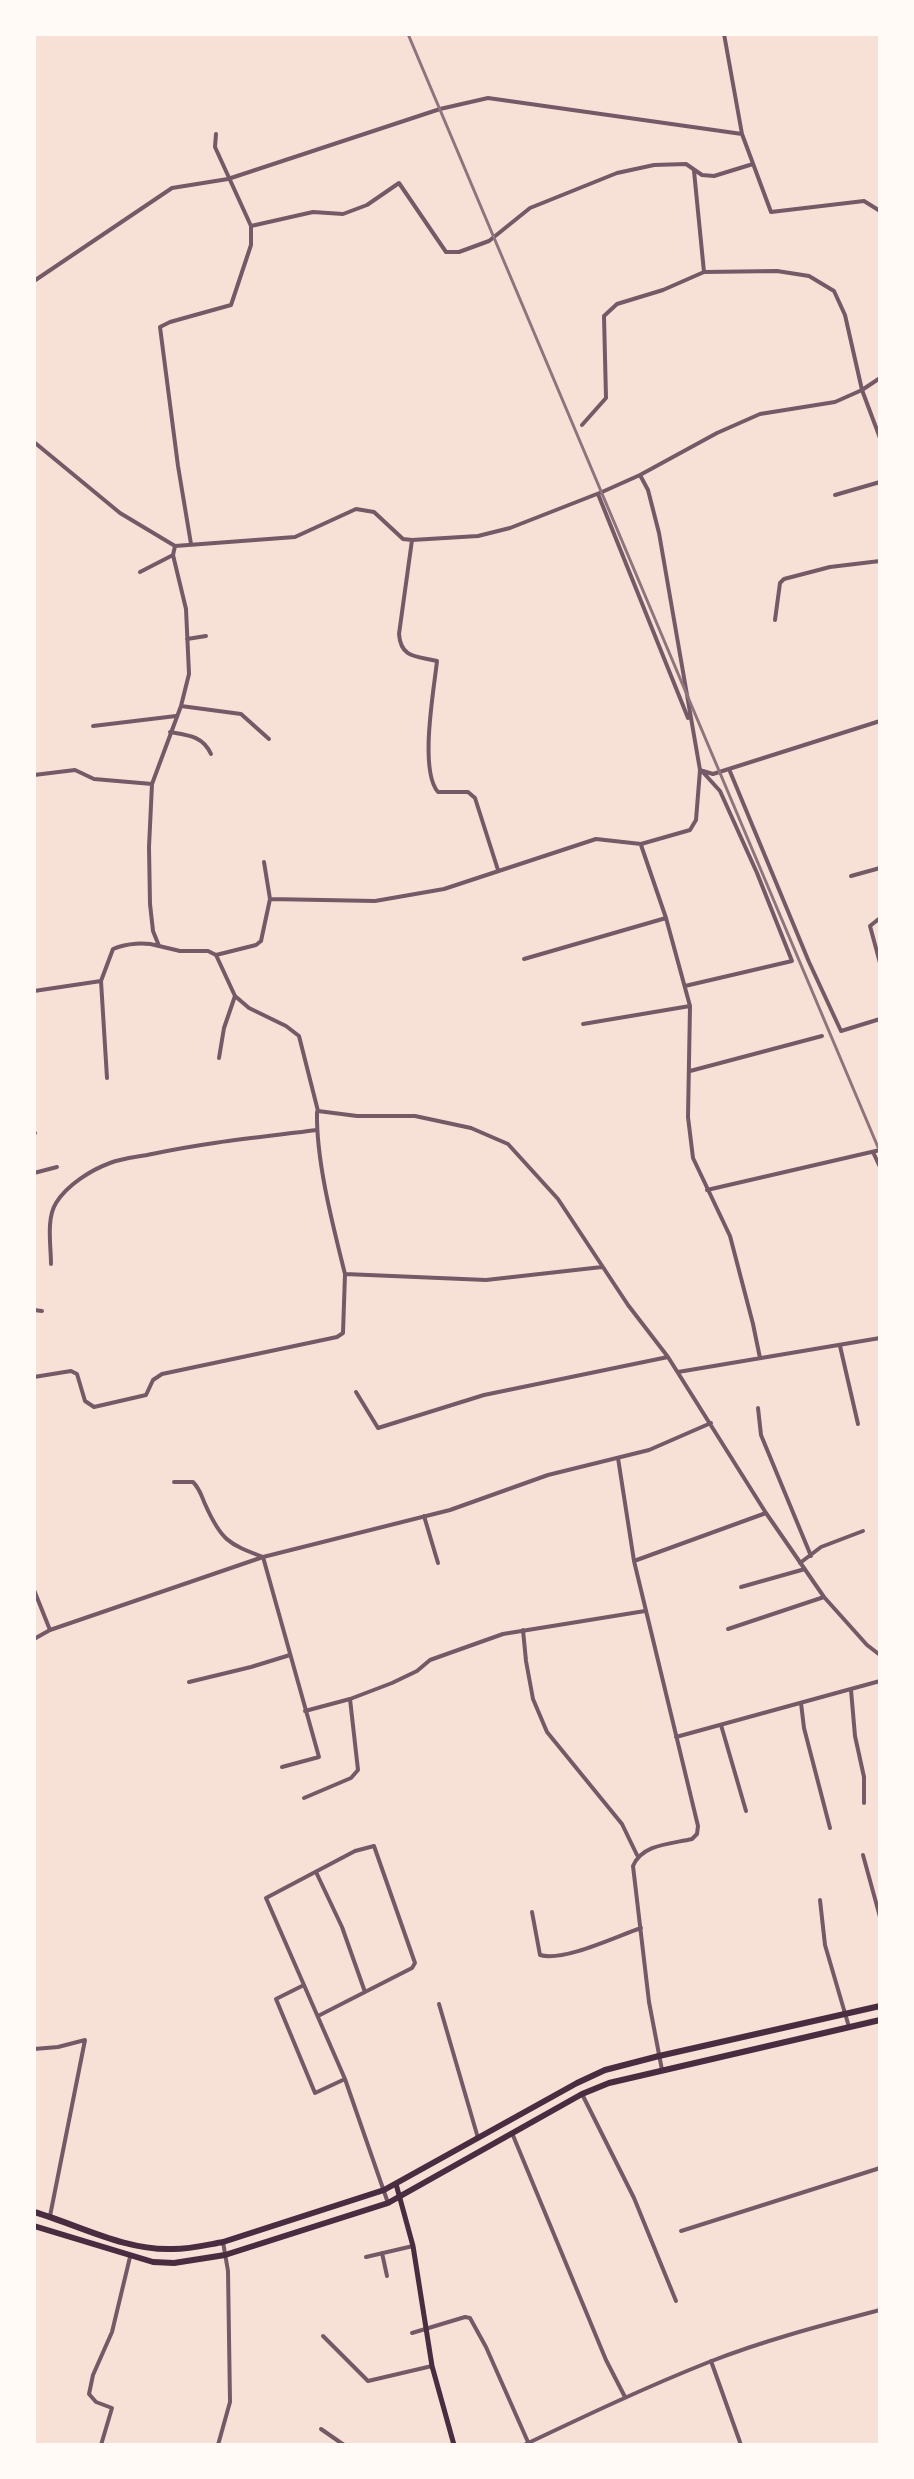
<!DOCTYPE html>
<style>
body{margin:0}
#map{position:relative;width:914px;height:2479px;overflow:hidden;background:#f7e1d7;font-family:Quicksand,sans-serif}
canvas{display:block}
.frame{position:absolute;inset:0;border:36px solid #fffaf5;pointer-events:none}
</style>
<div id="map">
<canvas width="914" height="2479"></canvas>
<div class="frame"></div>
</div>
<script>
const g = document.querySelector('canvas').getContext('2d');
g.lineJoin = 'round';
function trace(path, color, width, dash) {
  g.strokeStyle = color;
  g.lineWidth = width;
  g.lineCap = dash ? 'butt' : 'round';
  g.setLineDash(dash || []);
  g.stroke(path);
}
const minor = new Path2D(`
 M724 34 742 134 771 212 864 201 880 211
 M694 171 704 272
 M251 226 313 212 343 214 367 205 399 183 446 252H459L489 241 530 208 617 173 654 165 686 164 702 175 714 176 753 164
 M34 281 172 188 228 179 440 109 488 98 742 134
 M582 425 606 398 604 316 617 304 663 290 704 272 777 271 809 276 834 291 845 315 862 390 880 438
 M34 442 120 513 175 546 295 537 356 509 374 512 403 539 412 540 478 536 510 528 602 492 640 475 717 433 760 414 835 402 862 390 880 378
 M598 494 688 718
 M835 495 880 482
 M412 540 399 634C401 659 417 656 437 661 434 690 419 770 438 792H468L475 798 498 870
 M191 544 178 466 160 327 170 322 231 305 251 245V226L215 147 216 134
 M175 546 173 555 186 609 189 674 181 706 152 784 149 847 150 904 153 931 159 946 180 951H208L216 955 235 996 249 1008 286 1026 299 1036 318 1111 357 1116H415L471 1128 508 1144 558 1199 628 1305 668 1357 766 1513 824 1597 867 1645 880 1655
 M140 572 173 555
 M775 620 780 583 784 579 830 567 880 561
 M187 639 206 636
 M181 706 241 714 269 739
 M93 726 176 716
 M170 732C188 735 203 736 211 754
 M729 769 809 962 841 1031 880 1019
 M703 771 713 774 880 721
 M34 775 75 770 94 779 152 784
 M641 845 666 918 690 1006 688 1117 693 1158 730 1236 753 1324 760 1358
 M264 862 270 899
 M851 876 880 868
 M880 918 870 926 880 963
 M216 955 256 945 261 941 270 899 375 901 444 889 596 839 641 844 690 830 696 820 700 770 659 533 648 490 640 475
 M524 959 666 918
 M685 986 792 961 757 873 720 791 700 769
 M34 991 101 981
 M583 1024 690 1006
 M219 1058 224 1028 235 996
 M690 1071 822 1036
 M107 1078 101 981 113 949C127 943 145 942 159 946
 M317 1112C316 1161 333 1226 345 1274
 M34 1134 35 1133
 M873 1152 880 1167
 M34 1173 57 1167
 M707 1190 880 1150
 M51 1264C51 1246 46 1219 56 1203 67 1185 91 1170 110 1163 123 1158 138 1157 152 1154 207 1142 262 1137 317 1130
 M34 1310 42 1311
 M840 1346 858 1424
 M678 1372 880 1338
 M34 1377 71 1371 77 1374 85 1401 94 1407 146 1395 153 1380 162 1374 337 1337 343 1333 345 1274 486 1280 602 1267
 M356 1392 378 1428 484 1395 668 1357
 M758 1408 761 1435 811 1556
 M618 1458 634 1561 698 1826 697 1834 692 1839C671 1844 642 1844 633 1866L649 2002 662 2070
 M174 1482H193C200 1489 201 1495 205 1504 221 1540 228 1544 263 1557L319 1757 282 1767
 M424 1516 438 1563
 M634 1561 766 1513
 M800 1563 821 1547 863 1531
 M741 1587 805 1569
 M34 1590 50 1630
 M728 1629 824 1597
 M523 1630 526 1661 533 1699 547 1732 622 1824 637 1855
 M34 1639 50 1630 263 1557 450 1510 548 1475 649 1450 711 1423
 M189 1682 251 1667 290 1655
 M851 1690 855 1736 864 1777V1803
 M801 1703 804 1728 830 1828
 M305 1711 350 1699 392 1683 417 1671 430 1660 503 1634 645 1611
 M721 1725 746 1811
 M676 1737 880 1681
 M304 1798 351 1778 358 1770 350 1699
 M863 1855 880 1917
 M316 1872 342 1927 365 1992
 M820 1900 825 1945 849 2027
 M532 1912 540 1955C564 1962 617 1936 641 1928
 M304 1985 276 1999 315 2093 345 2079
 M439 2004 478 2138
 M318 2016 412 1968 415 1963 374 1846 355 1851 266 1898 345 2079 388 2203
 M34 2049 58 2047 85 2040 50 2216
 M582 2094 634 2198 676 2301
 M512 2133 606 2360 625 2397
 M681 2231 880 2168
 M382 2253 387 2276
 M366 2257 413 2246
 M412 2333 465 2317 470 2318 486 2347 528 2442
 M323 2336 368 2381 432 2366
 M711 2361 741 2445
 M321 2429 344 2445
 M101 2445 112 2408 96 2402 89 2394 93 2375 112 2332 130 2257
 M218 2445 230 2402 228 2271 223 2242
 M524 2445C585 2416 646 2387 709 2362 765 2340 823 2325 880 2310`);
const secondary = new Path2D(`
 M396 2184 413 2246 432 2366 454 2445`);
const primary = new Path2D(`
 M34 2212C79 2225 125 2251 173 2249 190 2249 206 2245 223 2242L384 2190 577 2083 605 2070 659 2056 880 2006
 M34 2226 153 2262 174 2263 225 2255 388 2203 582 2094 609 2083 880 2020`);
const rail = new Path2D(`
 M408 34 880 1152`);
trace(minor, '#755966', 4);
trace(secondary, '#4a2c40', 5);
trace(primary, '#4a2c40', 6);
trace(rail, '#8f747c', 3);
</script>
